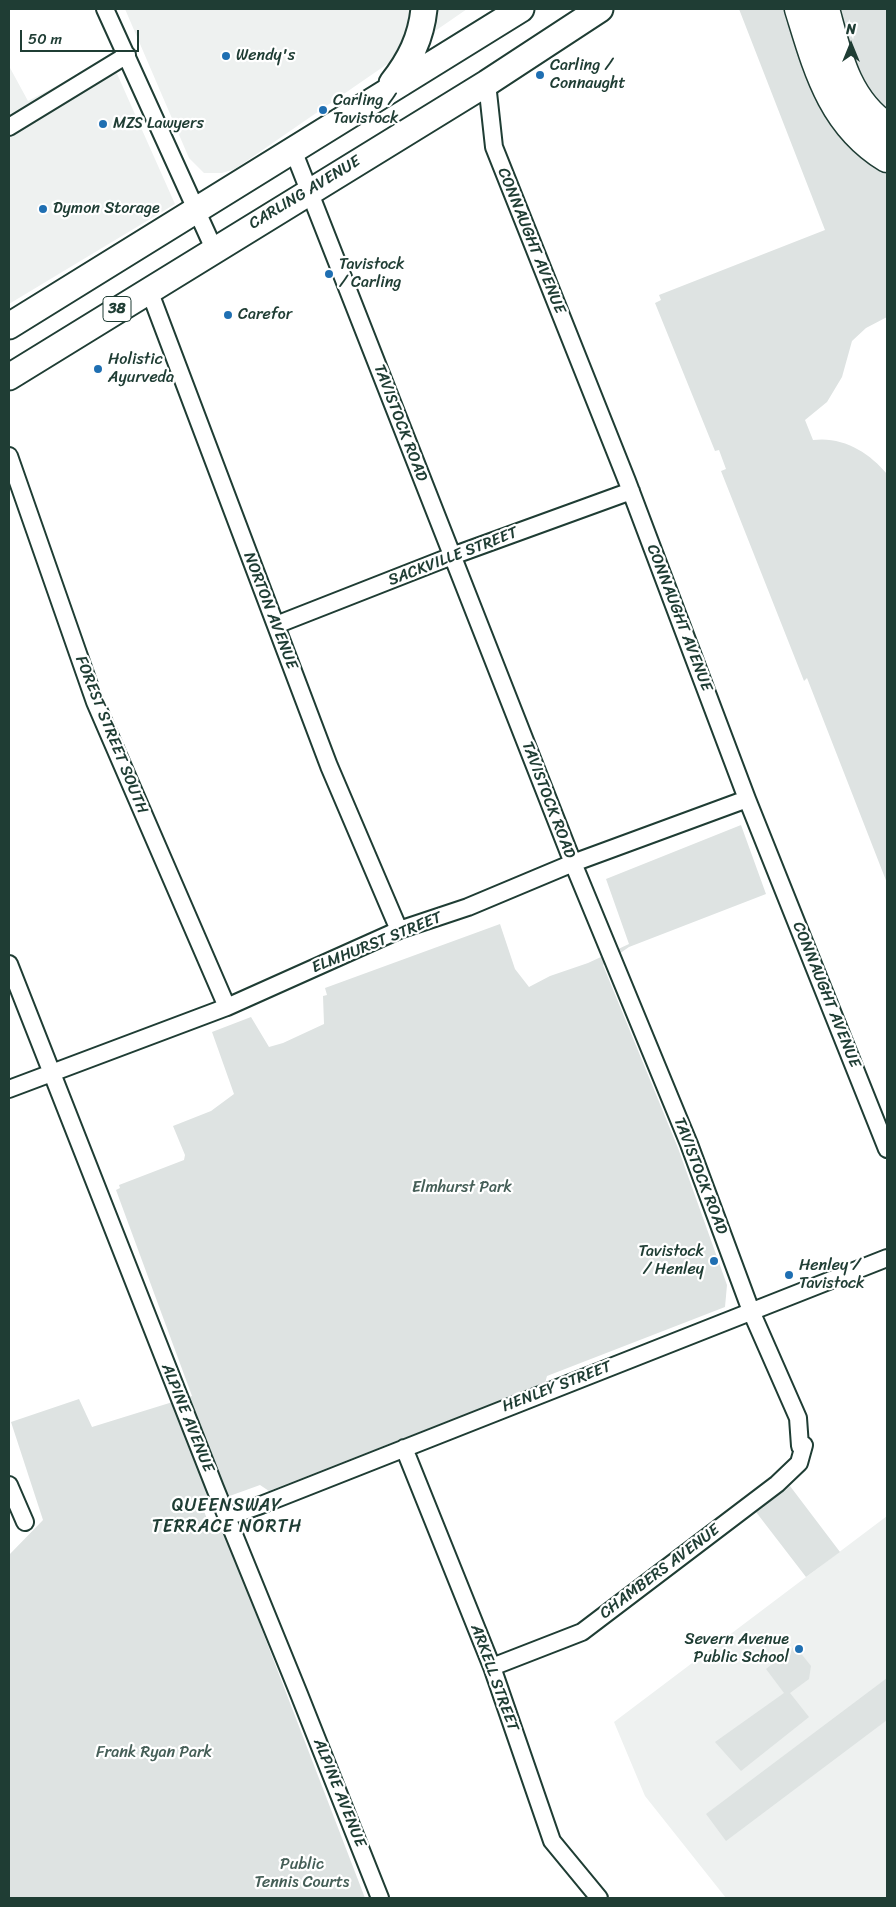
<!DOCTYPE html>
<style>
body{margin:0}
#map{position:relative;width:896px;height:1907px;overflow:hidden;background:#fff;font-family:Sriracha,sans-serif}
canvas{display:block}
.frame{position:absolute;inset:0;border:10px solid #1f3d34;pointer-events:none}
.north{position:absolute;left:826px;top:20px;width:50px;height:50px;-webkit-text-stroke:4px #fff;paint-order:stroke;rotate:0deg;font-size:14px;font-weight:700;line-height:20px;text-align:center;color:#1f3d34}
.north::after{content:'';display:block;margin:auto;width:18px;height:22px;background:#1f3d34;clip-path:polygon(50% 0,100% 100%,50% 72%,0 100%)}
.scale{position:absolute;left:20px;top:30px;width:119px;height:22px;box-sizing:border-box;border:2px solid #1f3d34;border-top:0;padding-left:6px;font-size:15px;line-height:18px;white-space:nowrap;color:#1f3d34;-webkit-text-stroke:4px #fff;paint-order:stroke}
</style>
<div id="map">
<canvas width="896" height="1907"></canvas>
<div class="frame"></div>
<div class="north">N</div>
<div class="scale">50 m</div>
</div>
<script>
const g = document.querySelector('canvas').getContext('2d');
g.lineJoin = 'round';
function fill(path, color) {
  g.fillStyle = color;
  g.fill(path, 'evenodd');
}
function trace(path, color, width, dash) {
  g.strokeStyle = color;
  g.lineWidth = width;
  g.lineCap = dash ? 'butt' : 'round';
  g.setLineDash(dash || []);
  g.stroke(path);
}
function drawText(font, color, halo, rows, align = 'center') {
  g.font = font + ' Sriracha,sans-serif';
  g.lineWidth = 4.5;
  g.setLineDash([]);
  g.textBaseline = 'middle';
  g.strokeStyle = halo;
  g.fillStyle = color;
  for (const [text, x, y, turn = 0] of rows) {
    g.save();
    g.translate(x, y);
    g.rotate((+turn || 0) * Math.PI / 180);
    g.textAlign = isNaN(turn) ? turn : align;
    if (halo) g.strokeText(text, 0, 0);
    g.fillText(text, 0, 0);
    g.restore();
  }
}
const built = new Path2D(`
 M125 9H467L235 169 222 173H204L189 158Z
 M110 58 175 204 9 304V66L28 101Z
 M887 1516V1898H726L645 1796 614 1722Z`);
const green = new Path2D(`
 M739 9H887V317L866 328 852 341 842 377 827 402 805 420 813 440C842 436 869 452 887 474V883L807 678 804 681 721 471 726 469 719 450 715 451 655 303 661 300 659 295 825 230Z
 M741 825 766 894 629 947 603 965 678 1148 727 1285 725 1307 547 1376 545 1383 269 1491 260 1485 202 1506 209 1524 218 1521 222 1526 365 1898H9V1555L43 1520 11 1422 79 1399 92 1427 192 1396 116 1190 120 1188 119 1185 184 1160 185 1155 173 1126 211 1111 234 1094 212 1032 251 1017 269 1047 283 1043 324 1024 323 996 327 995 325 988 500 924 515 969 529 987 550 976 588 963 629 944 606 879Z
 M790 1486 840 1552 806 1577 756 1512Z
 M795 1646 811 1666 809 1679 790 1693 809 1717 741 1771 715 1742 784 1693 766 1669Z
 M887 1678V1720L726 1841 706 1814Z`);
const street = new Path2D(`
 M105 9 214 249
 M487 83 494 147 627 481 747 799 887 1149
 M9 127 127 55
 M293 150 573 863 689 1144 751 1311 798 1418 800 1446 804 1445 799 1463 777 1484 582 1632 492 1667
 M149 290 329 766 399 930
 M9 456 95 702 227 1007
 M276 625 452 556 631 491
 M9 964 215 1488 299 1694 380 1898
 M9 1089 227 1007 399 930 468 907 573 863 747 799
 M404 1448 492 1667 552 1841 599 1898
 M9 1485 25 1522
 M227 1517 261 1505 887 1258`);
const primary = new Path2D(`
 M392 83C410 60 421 38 424 9
 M9 326 521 9
 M9 377 487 83 600 9`);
const highway = new Path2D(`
 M799 9C817 67 831 124 887 158
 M825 9C837 53 846 100 887 127`);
const markers = [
 [226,56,5,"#1f6fb2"],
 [540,75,5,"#1f6fb2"],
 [323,110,5,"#1f6fb2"],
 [103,124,5,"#1f6fb2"],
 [43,209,5,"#1f6fb2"],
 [329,274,5,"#1f6fb2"],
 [228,315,5,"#1f6fb2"],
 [98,369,5,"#1f6fb2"],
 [714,1261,5,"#1f6fb2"],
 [789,1275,5,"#1f6fb2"],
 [799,1649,5,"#1f6fb2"]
];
const shields = [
 [117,309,28]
];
const shieldNames = [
 ["38",117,309]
];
const poiNames = [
 ["Wendy's",236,56],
 ["Carling /",550,66],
 ["Connaught",550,84],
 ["Carling /",333,101],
 ["Tavistock",333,119],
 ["MZS Lawyers",113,124],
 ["Dymon Storage",53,209],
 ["Tavistock",339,265],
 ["/ Carling",339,283],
 ["Carefor",238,315],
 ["Holistic",108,360],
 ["Ayurveda",108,378],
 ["Tavistock",704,1252,"right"],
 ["/ Henley",704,1270,"right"],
 ["Henley /",799,1266],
 ["Tavistock",799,1284],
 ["Severn Avenue",789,1640,"right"],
 ["Public School",789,1658,"right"]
];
const streetNames = [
 ["CARLING AVENUE",305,193,-31],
 ["CONNAUGHT AVENUE",531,241,68],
 ["TAVISTOCK ROAD",400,423,69],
 ["SACKVILLE STREET",453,557,-21],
 ["NORTON AVENUE",270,611,69],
 ["CONNAUGHT AVENUE",679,618,69],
 ["FOREST STREET SOUTH",111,735,68],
 ["TAVISTOCK ROAD",548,800,69],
 ["ELMHURST STREET",377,943,-22],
 ["CONNAUGHT AVENUE",826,995,68],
 ["TAVISTOCK ROAD",700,1176,69],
 ["HENLEY STREET",557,1387,-21],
 ["ALPINE AVENUE",187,1418,68],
 ["CHAMBERS AVENUE",660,1572,-37],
 ["ARKELL STREET",494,1678,70],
 ["ALPINE AVENUE",339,1793,68]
];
const parkNames = [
 ["Elmhurst Park",462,1188],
 ["Frank Ryan Park",154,1753],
 ["Public",302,1865],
 ["Tennis Courts",302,1883]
];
const neighbourhoodNames = [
 ["QUEENSWAY",227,1506],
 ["TERRACE NORTH",227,1527]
];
fill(built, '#eef1f0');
fill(green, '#dee3e2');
trace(street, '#1f3d34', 20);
trace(primary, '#1f3d34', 29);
trace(highway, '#1f3d34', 31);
trace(street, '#fff', 16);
trace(primary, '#fff', 25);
trace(highway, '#fff', 28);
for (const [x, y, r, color] of markers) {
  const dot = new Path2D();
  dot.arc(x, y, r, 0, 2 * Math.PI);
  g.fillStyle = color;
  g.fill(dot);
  trace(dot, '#fff', 2);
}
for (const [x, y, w] of shields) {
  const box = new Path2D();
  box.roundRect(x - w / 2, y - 12.5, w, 25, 4);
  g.fillStyle = '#fff';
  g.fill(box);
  trace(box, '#1f3d34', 1);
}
drawText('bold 15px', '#1f3d34', null, shieldNames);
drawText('16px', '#1f3d34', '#fff', poiNames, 'left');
drawText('16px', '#1f3d34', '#fff', streetNames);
drawText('16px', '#455e57', '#fff', parkNames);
g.letterSpacing = '1px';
drawText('18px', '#1f3d34', '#fff', neighbourhoodNames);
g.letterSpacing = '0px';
</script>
